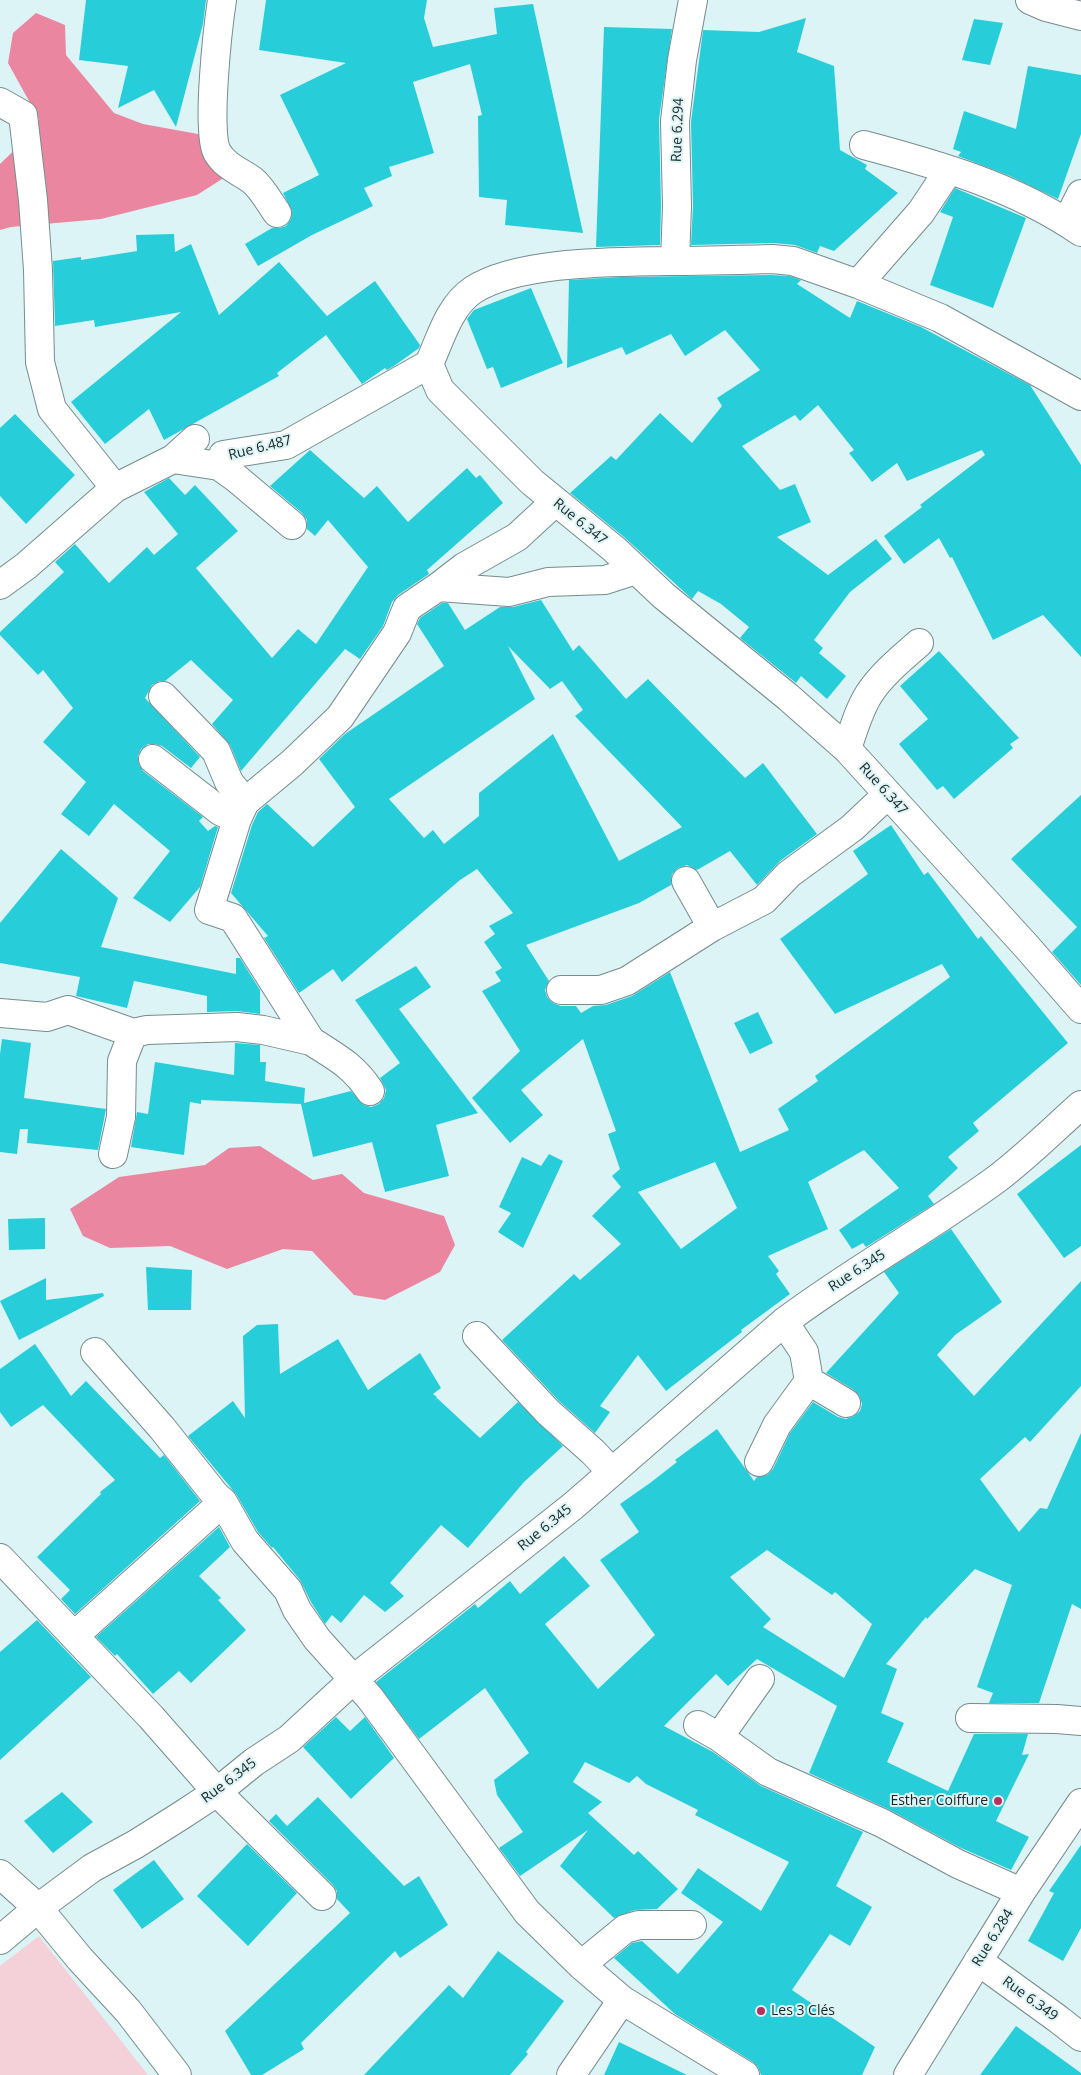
<!DOCTYPE html>
<meta charset="utf-8">
<style>
body{margin:0}
canvas{display:block;background:#dcf4f5}
</style>
<canvas width="1081" height="2075"></canvas>
<script>
const g = document.querySelector('canvas').getContext('2d');
g.lineJoin = 'round';
function fill(path, color) {
  g.fillStyle = color;
  g.fill(path, 'evenodd');
}
function trace(path, color, width, dash) {
  g.strokeStyle = color;
  g.lineWidth = width;
  g.lineCap = dash ? 'butt' : 'round';
  g.setLineDash(dash || []);
  g.stroke(path);
}
function drawText(font, color, halo, rows, align = 'center') {
  g.font = font + ' "Open Sans",sans-serif';
  g.lineWidth = 4;
  g.setLineDash([]);
  g.textBaseline = 'middle';
  g.strokeStyle = halo;
  g.fillStyle = color;
  for (const [text, x, y, turn = 0] of rows) {
    g.save();
    g.translate(x, y);
    g.rotate((+turn || 0) * Math.PI / 180);
    g.textAlign = isNaN(turn) ? turn : align;
    if (halo) g.strokeText(text, 0, 0);
    g.fillText(text, 0, 0);
    g.restore();
  }
}
const green = new Path2D(`
 M39 1936 148 2075H0V1966Z`);
const forest = new Path2D(`
 M36 13 65 25 66 55 114 113 143 124 220 138 228 165 222 179 197 195 101 219 11 227 0 230V164L32 133 39 119 8 63 13 33Z
 M260 1146 313 1180 342 1174 364 1193 444 1216 455 1245 440 1272 385 1300 354 1295 312 1251 283 1249 227 1269 170 1246 110 1248 83 1236 70 1209 119 1177 205 1165 229 1148Z`);
const building = new Path2D(`
 M86 0H206L203 24 176 127 154 90 118 108 128 66 79 60Z
 M266 0H427L424 18 433 47 497 34 494 8 533 4 583 233 505 225 507 200 479 197 478 116 482 115 470 64 413 82 434 153 389 167 392 176 364 188 373 206 312 235 258 266 245 244 272 228H279L286 226 291 219 292 211 283 193 319 175 280 95 346 63 259 50Z
 M806 18 797 52 834 66 840 150 867 165 865 169 898 193 834 251 820 246 817 253 795 245 773 243 691 245 693 206 691 122 703 30 759 32Z
 M974 19 1003 23 990 65 962 60Z
 M604 27 672 29 659 119 661 206 660 245 596 247Z
 M1028 66 1081 75V134L1058 199 1010 176 958 156 961 152 953 149 964 111 1016 129Z
 M955 188 1026 218 993 308 930 285 953 217 940 212Z
 M174 234 175 252 191 244 219 315 279 262 327 316 375 281 420 345 419 348 394 366 387 370 385 368 362 384 326 335 277 373 279 376 164 440 149 409 105 444 71 402 181 312 95 327 94 320 55 326 53 261 81 257V260L137 251 136 235Z
 M771 275 790 276 801 280 797 284 850 318 857 301 921 327 1030 385 1081 465V657L1043 615 993 640 952 557 950 558 939 538 904 564 884 536 922 507 920 505 985 455 982 450 907 481 897 463 872 482 849 453 854 450 818 405 800 421 795 415 742 446 780 490 795 484 811 522 777 537 828 575 876 539 892 559 850 592 814 640 823 648 819 653 846 676 827 699 801 676 796 683 740 638 749 627 721 604 698 591 692 599 624 537 570 493 611 456 616 460 660 413 692 443 722 406 717 398 760 370 725 330 685 356 671 334 626 355 622 347 567 368 569 280 620 277Z
 M531 288 563 363 501 388 493 367 487 369 467 319 474 310Z
 M15 414 75 475 26 524 0 496V428Z
 M310 450 364 498 377 486 408 522 467 468 476 478 480 475 503 503 427 570 429 574 398 595 392 602 383 626 360 659 345 649 241 771 230 745 212 724 233 700 191 660 165 681H159L152 685 145 698 200 757 191 768 162 746 155 744H148L141 749 138 756 139 765 143 771 203 817 199 821 208 831 215 826 218 827 200 887 170 922 133 898 170 851 114 804 89 836 61 814 86 782 43 742 73 708 43 670 38 675 0 635V632L64 572 55 562 75 544 109 583 147 547 154 555 178 534 144 492 169 478 185 495 195 485 238 531 196 568 272 658 298 629 316 644 368 567 328 520 315 536 307 529V520L302 513 270 486Z
 M541 600 573 651 579 645 626 699 648 679 745 778 763 763 817 834 780 861 757 885 730 851 697 870 687 865 678 868 672 874 671 885 639 903 526 945 549 981 545 990 547 997 553 1003 561 1006H576L581 1013 593 1006 606 1005 632 996 670 972 740 1152 789 1130 778 1109 818 1081 815 1076 950 977 942 964 835 1014 780 939 868 874 853 851 891 825 924 875 928 872 978 939 981 936 1068 1043 973 1123 979 1131 948 1157 958 1168 928 1196 934 1204 866 1247 863 1243 852 1249 839 1230 899 1188 864 1150 808 1182 828 1229 768 1256 779 1271 776 1274 790 1294 741 1330 742 1332 666 1391 638 1355 600 1406 610 1412 595 1433 559 1401 502 1340 574 1274 580 1280 621 1244 592 1216 621 1187 612 1176 620 1169 608 1134 616 1131 583 1039 521 1090 543 1115 510 1143 472 1098 520 1051 482 991 501 981 495 972 502 968 484 942 495 934 489 926 513 913 477 869 460 880 342 982 333 969 299 993 264 938 268 936 231 893 252 825 258 812 267 804 313 847 355 807 319 759 345 734 444 666 417 624 420 618 442 603H448L465 630 500 607H513ZM508 646 550 689 562 681 583 710 575 716 682 827 619 861 553 734 479 793V816L444 844 433 830 424 838 389 799 535 699ZM715 1162 737 1208 681 1249 638 1192Z
 M939 651 1019 738 1010 744 1013 748 954 799 943 786 937 790 899 744 928 719 900 686Z
 M1081 795V985L1052 952 1077 927 1011 859Z
 M61 849 118 898 101 947 236 974V958H240L260 990V1014L237 1011 207 1012V996L134 981 127 1008 76 996 80 977 0 963V923Z
 M416 966 431 987 399 1009 478 1113 436 1125 449 1176 385 1192 372 1142 313 1157 301 1104 201 1100V1104L190 1102 184 1155 131 1147 137 1112 148 1114 155 1062 234 1075 235 1043 260 1045V1062H266L265 1081 305 1088 304 1103 351 1091 364 1105 371 1107 379 1104 384 1098 386 1090 380 1078 400 1063 355 1000Z
 M758 1012 773 1043 750 1054 734 1023Z
 M2 1039 31 1043 24 1098 106 1109 98 1150 27 1143 28 1129H20L17 1154 0 1152V1054Z
 M1081 1145V1246L1064 1258 1017 1194Z
 M549 1154 563 1161 523 1248 498 1232 511 1213 499 1207 522 1157 541 1166Z
 M45 1218V1249L9 1250 8 1219Z
 M951 1229 1002 1302 955 1335 937 1355 974 1396 1081 1281V1386L1030 1442 1025 1437 980 1479 1019 1532 1040 1508 1047 1509 1081 1433V1609L1072 1604 1039 1703H989L993 1693 977 1687 1012 1585 975 1569 927 1619 926 1617 886 1664 897 1669 881 1713 904 1723 887 1762 948 1791 974 1734H1028L1022 1755 1029 1754 996 1821 1029 1837 1011 1870 959 1847 888 1809 809 1773 837 1706 757 1659 728 1686 716 1674 664 1726 713 1752 761 1786 863 1832 836 1886 872 1907 850 1946 830 1934 792 1990 875 2047 862 2075H761L758 2067 753 2062 675 2014 614 1958 632 1943 642 1941 678 1974 723 1922 681 1893 698 1868 761 1911 789 1862 695 1815 698 1810 646 1784 637 1776 629 1783 585 1762 573 1782 602 1802 588 1813 634 1855 638 1851 678 1889 657 1909 635 1910 614 1918 560 1866 588 1830 520 1876 499 1848 523 1832 497 1795 494 1780 529 1753 485 1688 419 1739 376 1682 475 1604 478 1608 510 1581 520 1594 564 1556 590 1586 545 1624 598 1689 655 1635 600 1560 639 1532 620 1504 650 1483 677 1462 675 1460 717 1429 754 1481 757 1477 767 1475 773 1469 790 1433 813 1402 838 1417 846 1419 854 1416 860 1411 862 1404 859 1395 854 1390 826 1373 899 1293 884 1272ZM767 1550 832 1595 835 1592 872 1624 844 1678 763 1627 771 1619 730 1577Z
 M146 1267 192 1270 191 1310H148Z
 M46 1278V1300L103 1293 104 1296 19 1340 0 1301Z
 M278 1324 280 1374 338 1339 368 1390 420 1353 441 1388 433 1394 437 1397 435 1400 437 1398 480 1438 518 1402 563 1446 524 1482 468 1548 441 1525 390 1583 404 1596 385 1612 364 1595 341 1623 332 1615 325 1624 311 1602 300 1580 273 1547 272 1548 258 1532 236 1494 188 1436 233 1401 245 1418 243 1336 257 1325Z
 M35 1344 71 1396 86 1381 160 1458 164 1455 200 1501 75 1614 61 1599 70 1590 37 1557 101 1494 100 1492 115 1480 43 1405 11 1427 0 1412V1369Z
 M219 1527 230 1547 199 1576 221 1598 218 1600 246 1630 191 1683 179 1671 153 1694 117 1654 115 1656 96 1637Z
 M37 1620 91 1677 0 1760V1652Z
 M336 1717 350 1731 365 1717 394 1758 351 1799 303 1747Z
 M62 1792 93 1822 53 1853 24 1821Z
 M318 1797 404 1886 419 1876 448 1925 400 1958 395 1951 301 2043 304 2049 262 2075H251L225 2031 350 1913 337 1899V1891L333 1885 269 1821 276 1814 287 1826Z
 M247 1844 297 1893 248 1946 197 1896Z
 M1081 1845V1928L1063 1961 1028 1941 1054 1893 1049 1891Z
 M154 1860 184 1899 142 1929 113 1890Z
 M498 1951 564 2001 526 2052 528 2054 510 2075H364L449 1985 463 1998Z
 M1016 2026 1081 2073V2075H980Z
 M619 2042 687 2075H604Z`);
const minor = new Path2D(`
 M222 0C218 26 206 132 217 152 225 166 239 171 252 180 262 188 270 203 277 213
 M1030 0 1046 7 1081 16
 M0 102 23 115 33 200 38 270 40 362 52 409 115 488
 M864 145C939 165 1016 187 1081 232
 M1067 222 1081 194
 M675 261 677 206 675 121 682 60 693 0
 M858 284 921 212 949 170
 M1081 396 940 318 858 284 793 261 772 259C737 260 701 261 666 261 613 262 518 261 473 290 449 306 440 340 429 364L440 390 532 482 614 549 664 596 788 697 847 749 1027 947 1081 1009
 M173 459 195 439
 M219 466 236 478 292 525
 M0 585 26 566 115 488 173 459 219 466 223 455 286 445 429 364
 M438 587 464 567 517 537 555 502
 M163 696 216 751 229 782 245 802
 M847 749C853 730 859 710 869 694 882 674 902 658 919 643
 M153 759 220 811 237 819
 M686 881 712 927
 M561 990H601L627 981 712 927 764 900 789 874 852 828 887 795
 M0 1013 47 1017 68 1010 133 1033 147 1030 237 1027 263 1030 311 1041 233 918 209 910 237 819 245 802 292 763 340 717 397 633 407 608 438 587 509 592 548 582 605 580 636 570
 M311 1041C336 1057 354 1066 370 1091
 M113 1154 121 1117 122 1061 133 1033
 M477 1336 548 1412 593 1452 612 1472
 M95 1352 162 1428 216 1496 223 1502 245 1541 288 1590 297 1610 317 1639 370 1698 527 1912 581 1965 622 2000 745 2075
 M809 1381 846 1403
 M759 1462 777 1425 809 1381 804 1352 784 1322
 M0 1558 151 1717 217 1792 322 1896
 M74 1636 223 1502
 M760 1679 719 1737 768 1772 882 1823 958 1864 1021 1892
 M970 1718 1057 1719 1081 1721
 M698 1725 719 1737
 M0 1874 38 1908 80 1959 128 2011 177 2075
 M0 1940 38 1908 92 1868 136 1844 182 1815 217 1792 254 1762 289 1739 354 1679 573 1506 784 1322C853 1270 929 1229 998 1178 1027 1156 1054 1129 1081 1105
 M978 1961 1058 2019 1081 2037
 M581 1965 625 1929 639 1925H692
 M571 2075 622 2000
 M908 2075 1021 1892 1081 1803`);
const markers = [
 [998,1801,5,"#bb2e61"],
 [761,2011,5,"#bb2e61"]
];
const streetNames = [
 ["Rue 6.294",678,130,-88],
 ["Rue 6.487",260,448,-14],
 ["Rue 6.347",580,522,39],
 ["Rue 6.347",883,789,48],
 ["Rue 6.345",857,1271,-33],
 ["Rue 6.345",545,1528,-39],
 ["Rue 6.345",229,1781,-37],
 ["Rue 6.284",993,1938,-58],
 ["Rue 6.349",1030,1999,36]
];
const poiNames = [
 ["Esther Coiffure",988,1801],
 ["Les 3 Clés",771,2011,"left"]
];
fill(green, '#f4d0d8');
fill(forest, '#eb86a0');
fill(building, '#27ced9');
trace(minor, '#768c8e', 30);
trace(minor, '#fff', 28);
for (const [x, y, r, color] of markers) {
  const dot = new Path2D();
  dot.arc(x, y, r, 0, 2 * Math.PI);
  g.fillStyle = color;
  g.fill(dot);
  trace(dot, '#dcf4f5', 2);
}
drawText('14px', '#1c2525', '#dcf4f5', streetNames);
drawText('14px', '#1c2525', '#dcf4f5', poiNames, 'right');
</script>
